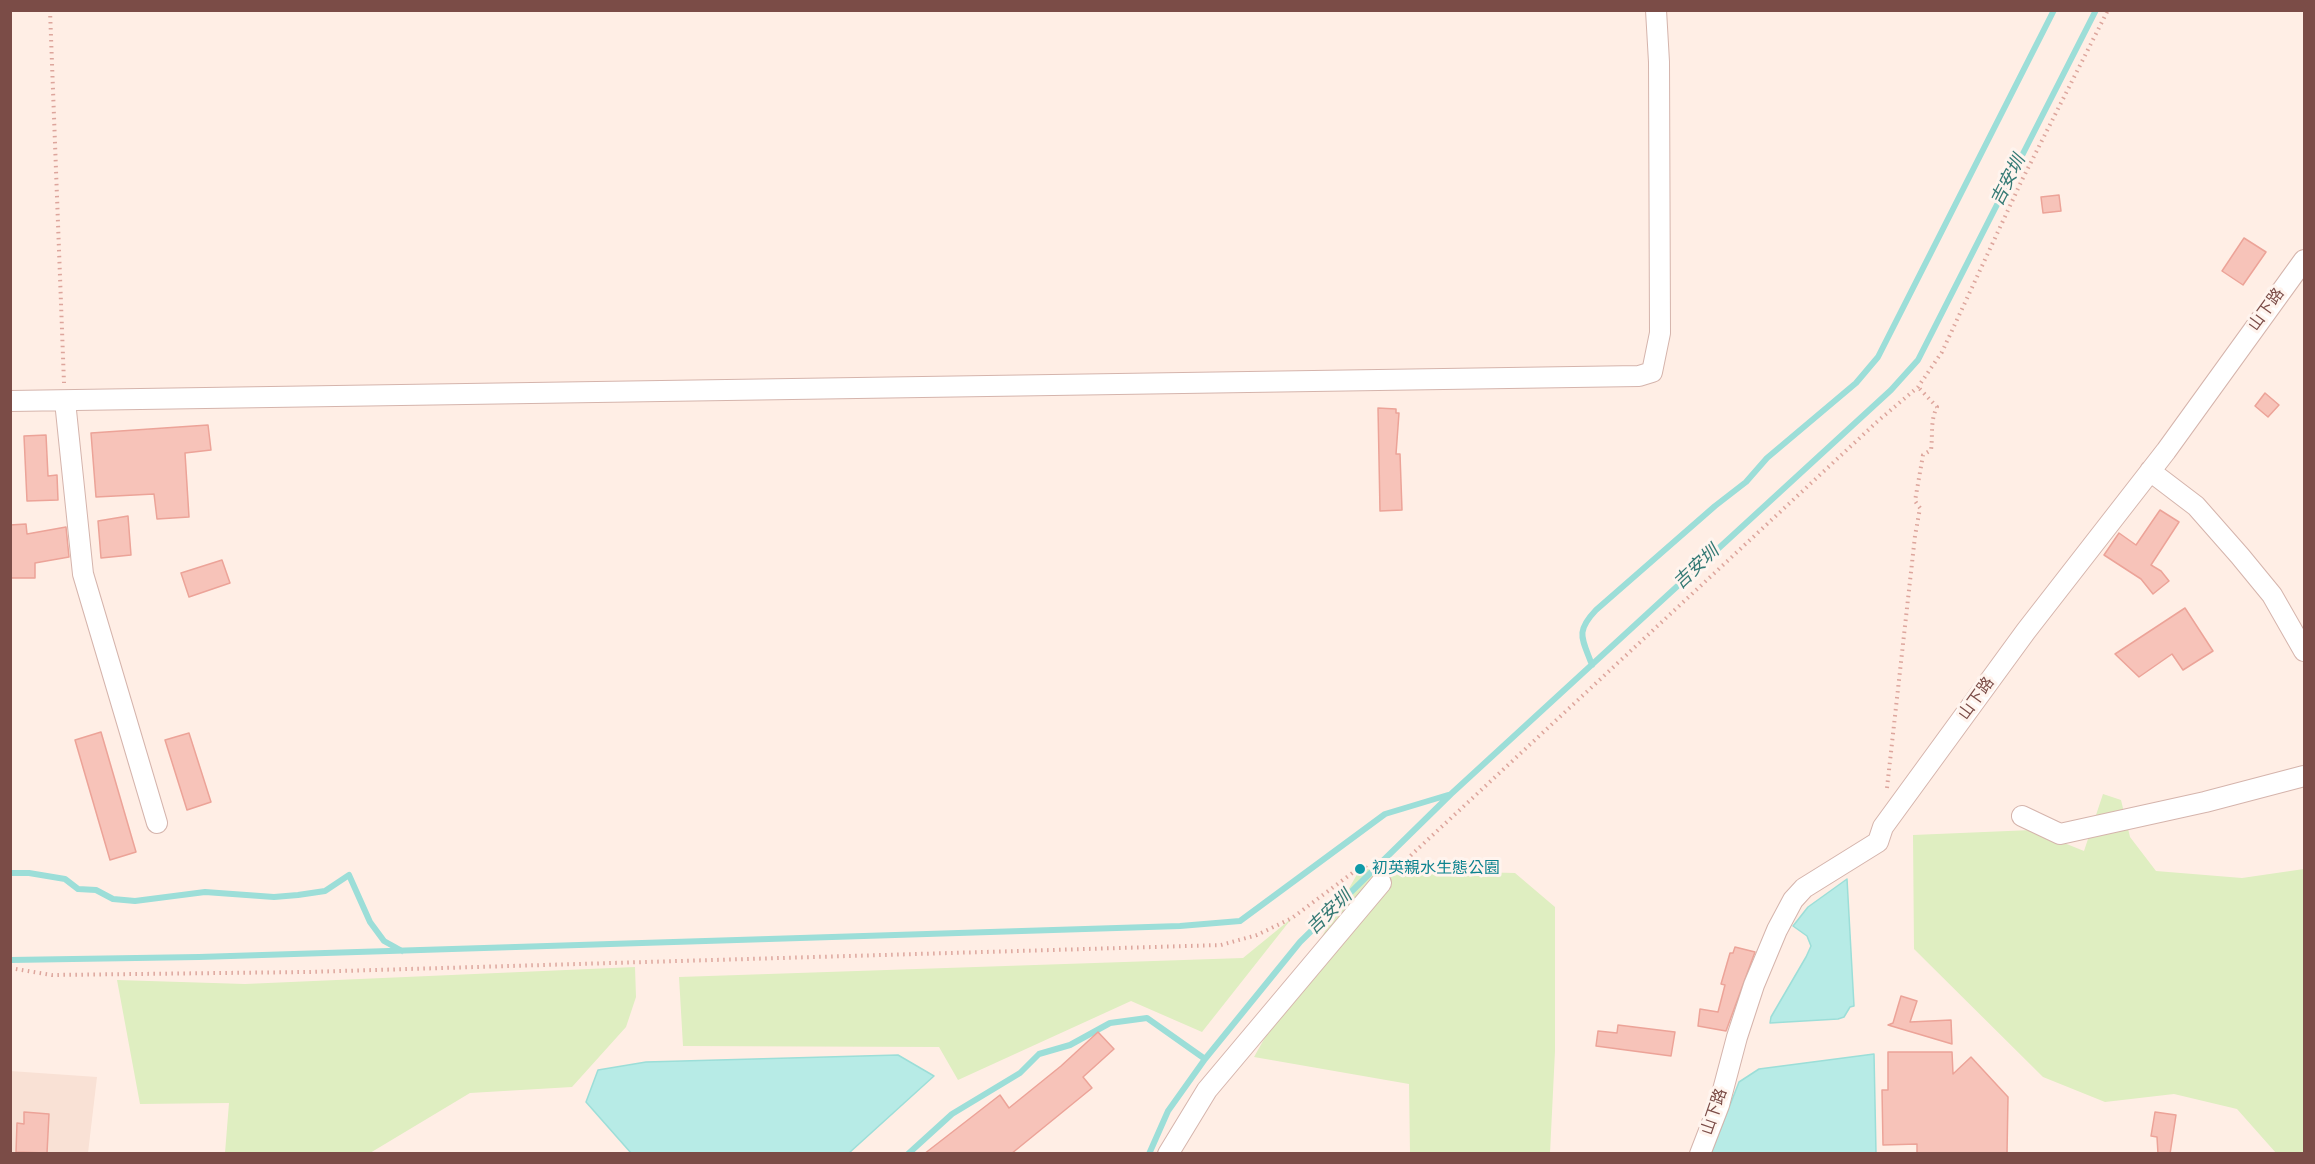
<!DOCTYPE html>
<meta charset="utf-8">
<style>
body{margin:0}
#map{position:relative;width:2315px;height:1164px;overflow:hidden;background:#ffeee5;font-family:"Titillium Web",sans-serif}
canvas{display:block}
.frame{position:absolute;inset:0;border:12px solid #7b4c47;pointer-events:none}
</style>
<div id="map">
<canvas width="2315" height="1164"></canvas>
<div class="frame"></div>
</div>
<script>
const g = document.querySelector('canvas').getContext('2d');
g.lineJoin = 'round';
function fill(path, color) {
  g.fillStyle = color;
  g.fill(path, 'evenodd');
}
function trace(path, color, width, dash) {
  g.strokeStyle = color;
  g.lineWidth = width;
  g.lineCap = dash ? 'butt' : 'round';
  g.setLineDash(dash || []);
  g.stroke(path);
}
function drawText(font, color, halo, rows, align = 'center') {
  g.font = font + ' "Titillium Web","Noto Sans TC",sans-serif';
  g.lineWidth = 6;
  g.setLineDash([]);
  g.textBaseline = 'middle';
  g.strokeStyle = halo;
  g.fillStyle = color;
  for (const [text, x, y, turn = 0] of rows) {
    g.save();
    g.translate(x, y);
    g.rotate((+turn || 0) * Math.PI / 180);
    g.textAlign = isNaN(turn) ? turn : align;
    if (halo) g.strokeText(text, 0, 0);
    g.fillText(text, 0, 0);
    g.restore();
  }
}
const residential = new Path2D(`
 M10 1071 97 1077 88 1153H11Z`);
const green = new Path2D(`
 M2103 794 2121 800 2130 837 2156 871 2242 878 2304 869V1153H2276L2237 1109 2174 1094 2105 1102 2043 1077 1914 949 1913 835 2032 830 2084 851Z
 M1360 869 1515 873 1555 907V1051L1550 1153H1410L1409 1084 1254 1057Z
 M1292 918 1202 1032 1131 1001 958 1080 939 1047 683 1046 679 977 1243 958Z
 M635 967 636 997 626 1027 572 1087 470 1093 370 1153H225L229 1103 140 1104 117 980 245 984Z`);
const water = new Path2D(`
 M1847 879 1854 1006 1850 1007 1844 1017 1838 1019 1770 1023 1771 1017 1806 957 1811 946 1807 936 1793 926 1808 907Z
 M1874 1054 1876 1153 1711 1154 1739 1082 1759 1069Z
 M898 1055 934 1076 849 1153H631L586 1102 598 1070 646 1062Z`);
const stream = new Path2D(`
 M1592 665C1582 638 1575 632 1596 610L1715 506 1746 482 1767 458 1856 383 1878 357 2054 10
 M10 873H29L65 879 78 889 96 890 113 899 135 901 205 892 274 897 298 895 325 891 349 875 370 922 384 941 402 951
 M10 960 199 957 1180 926 1240 921 1385 814 1448 795
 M908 1154 952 1114 1020 1073 1039 1054 1070 1045 1110 1023 1147 1018 1205 1059
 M1149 1154 1168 1111 1205 1059 1300 942 1451 794 1891 390 1918 360 2096 10`);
const building = new Path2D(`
 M2059 195 2061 211 2043 213 2041 197Z
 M2244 238 2266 252 2243 285 2222 271Z
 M2265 393 2279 405 2268 417 2255 406Z
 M1378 408 1396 409V413H1399L1396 454H1400L1402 510 1380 511Z
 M208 425 211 450 185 453 189 517 157 519 154 494 96 497 91 433Z
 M46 435 48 476 57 475 58 500 27 501 24 436Z
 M2160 510 2179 522 2151 565 2161 571 2169 581 2153 594 2141 579 2104 555 2119 533 2136 545Z
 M128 516 131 555 101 558 98 521Z
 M26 524 27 534 66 527 69 557 35 563V578H10V525Z
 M222 560 230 583 189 597 181 573Z
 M2185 608 2213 651 2183 670 2172 654 2139 677 2115 654Z
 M101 732 136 852 110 860 75 740Z
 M189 733 211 802 187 810 165 740Z
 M1735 947 1755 952 1726 1031 1698 1026 1700 1009 1718 1012 1725 985 1721 984 1730 953H1733Z
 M1901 996 1917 1001 1910 1022 1951 1020 1952 1044 1888 1025 1893 1023Z
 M1618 1025 1675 1032 1671 1056 1596 1046 1598 1031 1617 1033Z
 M1098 1032 1114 1049 1083 1077 1092 1088 1011 1154H924L1000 1095 1009 1108 1061 1066Z
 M1888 1052H1952L1953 1074 1971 1057 2008 1097 2007 1154H1917V1144L1883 1145 1882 1090H1888Z
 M24 1112 49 1114 47 1153 16 1152 17 1123 24 1124Z
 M2155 1112 2176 1115 2170 1154H2158L2157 1137 2151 1136Z`);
const path = new Path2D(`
 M50 10 64 383
 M1887 788 1915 536 1920 508 1915 501 1923 455 1931 450C1933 434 1930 421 1937 407L1918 387
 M1393 872 1879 420 1918 387 1942 352 2022 180 2108 10
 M10 968 52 975 307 972 1221 945 1257 935 1292 918 1363 865 1369 870`);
const minor = new Path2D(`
 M10 401 1639 376 1652 372 1660 333 1659 62 1656 10
 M65 401 83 574 157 823
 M2150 471 2196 506 2240 556 2272 595 2304 651
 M2022 816 2060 834 2205 802 2304 776
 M1168 1154 1207 1090 1381 883
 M1700 1154 1719 1105 1737 1037 1754 985 1777 930 1793 900 1804 888 1878 842 1883 827 2026 631 2166 451 2304 260`);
const markers = [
 [1360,869,6,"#0f9aa8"]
];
const streetNames = [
 ["山下路",2267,310,-54],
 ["山下路",1977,699,-54],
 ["山下路",1715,1112,-71]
];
const cultureNames = [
 ["初英親水生態公園",1372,869]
];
const waterNames = [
 ["吉安圳",2009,181,-63],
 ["吉安圳",1697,568,-43],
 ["吉安圳",1330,913,-44]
];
fill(residential, '#f9e1d5');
fill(green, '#dfeec1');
fill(water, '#b7ebe6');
trace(water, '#9cded8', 1.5);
trace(stream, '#9cded8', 6);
fill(building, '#f7c3b9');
trace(building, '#eca398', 1.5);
trace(minor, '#d5b4ac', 22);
trace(path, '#dda59c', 4, [1.5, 4.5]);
trace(minor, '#fff', 20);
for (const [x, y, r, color] of markers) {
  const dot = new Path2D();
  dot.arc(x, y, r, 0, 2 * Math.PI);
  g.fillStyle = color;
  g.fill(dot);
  trace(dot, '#fff4ee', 2);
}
drawText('16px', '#7b4c47', '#fff4ee', streetNames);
drawText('16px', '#0d838f', '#fff4ee', cultureNames, 'left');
drawText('italic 18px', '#357a75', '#fff4ee', waterNames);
</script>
